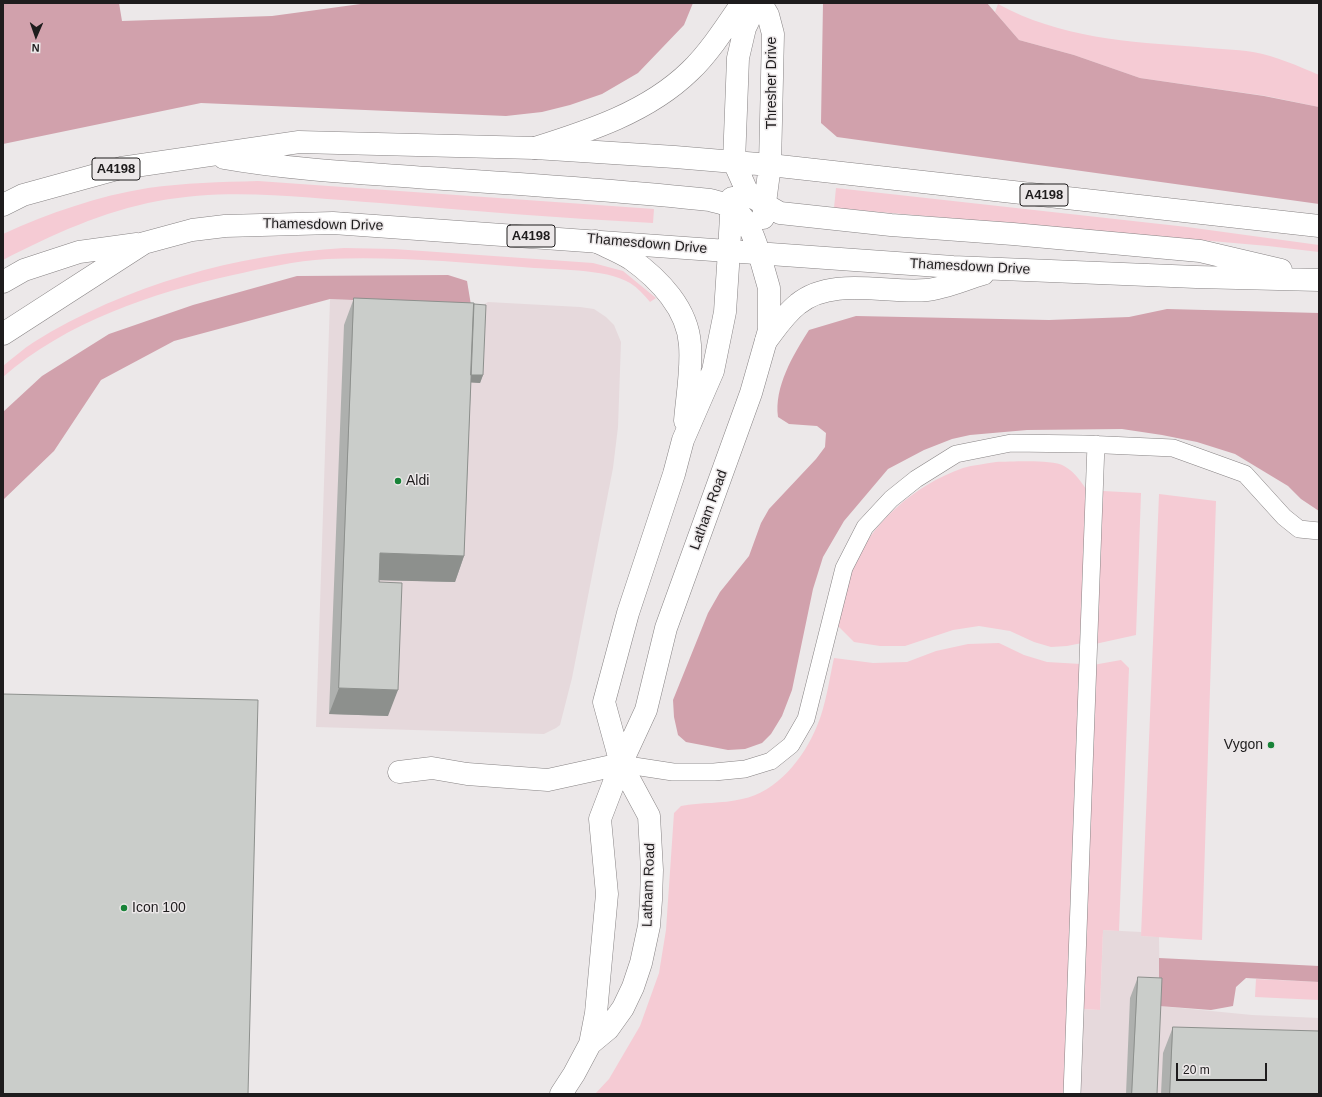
<!DOCTYPE html>
<style>
body{margin:0}
#map{position:relative;width:1322px;height:1097px;overflow:hidden;background:#ece8e9;font-family:Arial,sans-serif}
canvas{display:block}
.frame{position:absolute;inset:0;border:4px solid #1e1c1d;pointer-events:none}
.north{position:absolute;left:16px;top:16px;width:40px;height:40px;-webkit-text-stroke:3px #ece8e9;paint-order:stroke;rotate:182deg;font-size:11px;font-weight:700;line-height:16px;text-align:center;color:#1e1c1d}
.north::after{content:'';display:block;margin:auto;width:14px;height:18px;background:#1e1c1d;clip-path:polygon(50% 0,100% 100%,50% 72%,0 100%)}
.scale{position:absolute;left:1176px;top:1063px;width:91px;height:18px;box-sizing:border-box;border:2px solid #1e1c1d;border-top:0;padding-left:5px;font-size:12px;line-height:14px;white-space:nowrap;color:#1e1c1d;-webkit-text-stroke:3px #ece8e9;paint-order:stroke}
</style>
<div id="map">
<canvas width="1322" height="1097"></canvas>
<div class="frame"></div>
<div class="north">N</div>
<div class="scale">20 m</div>
</div>
<script>
const g = document.querySelector('canvas').getContext('2d');
g.lineJoin = 'round';
function fill(path, color) {
  g.fillStyle = color;
  g.fill(path, 'evenodd');
}
function trace(path, color, width, dash) {
  g.strokeStyle = color;
  g.lineWidth = width;
  g.lineCap = dash ? 'butt' : 'round';
  g.setLineDash(dash || []);
  g.stroke(path);
}
function drawText(font, color, halo, rows, align = 'center') {
  g.font = font + ' Arial,sans-serif';
  g.lineWidth = 3;
  g.setLineDash([]);
  g.textBaseline = 'middle';
  g.strokeStyle = halo;
  g.fillStyle = color;
  for (const [text, x, y, turn = 0] of rows) {
    g.save();
    g.translate(x, y);
    g.rotate((+turn || 0) * Math.PI / 180);
    g.textAlign = isNaN(turn) ? turn : align;
    if (halo) g.strokeText(text, 0, 0);
    g.fillText(text, 0, 0);
    g.restore();
  }
}
const built = new Path2D(`
 M330 299 483 305 488 302 580 307 594 309 606 317 614 325 621 342 618 427 613 468 572 678 560 725 556 728 544 734 316 727Z
 M1103 930 1141 932V936L1159 937 1160 1006 1252 1015 1319 1018V1094H1078L1081 1009 1100 1010Z`);
const green = new Path2D(`
 M998 4C1060 38 1129 42 1198 47 1216 49 1235 49 1253 52 1276 56 1298 66 1319 75V107L1266 96 1140 78 1074 55 1019 40 995 12Z
 M258 181 654 209 653 223C562 218 471 211 380 203 307 198 231 187 158 201 104 211 51 235 3 260V234C49 213 98 196 148 188 184 183 221 182 258 181Z
 M836 188 1187 227 1319 245V252L1268 246 834 208Z
 M344 248 394 249 593 263 623 271 656 298 650 302C644 295 638 288 630 283 606 268 552 270 522 267 457 262 392 256 327 259 295 261 264 268 233 275 152 293 66 322 3 377V366C13 358 23 349 34 342 126 285 237 254 344 248Z
 M996 462C1011 462 1051 459 1064 466 1075 472 1082 483 1089 493L1082 643 1067 646 1051 647 1034 642 1010 631 979 626 953 630 905 646H880L854 642 838 626C842 609 844 589 850 572 870 524 914 485 963 468 973 465 985 464 996 462Z
 M1103 491 1141 493 1136 635 1095 644Z
 M1159 494 1216 501 1202 940 1141 936Z
 M999 643 1024 655 1047 662 1081 664 1066 1094H595L609 1079 640 1026 659 973 666 930 674 813 681 806C701 802 722 804 742 799 777 792 804 758 817 726 826 705 829 680 834 658L873 663 907 662 936 651 968 644Z
 M1121 660 1129 668 1119 931 1103 930 1100 1010 1081 1009 1093 665Z
 M1256 979 1319 982V1000L1255 997Z`);
const forest = new Path2D(`
 M3 3H119L122 21 272 16 368 3H693L684 25 638 73 602 94 570 105 542 112 506 116 201 103 3 144Z
 M823 3H987L1019 40 1074 55 1140 78 1264 96 1319 107V204L837 137 821 123Z
 M448 275 467 281 471 305 330 299 174 341 101 380 54 451 3 500V412L42 376 109 334 193 305 297 276Z
 M1167 309 1319 313V511L1301 499 1288 486 1235 454 1197 442 1162 435 1122 429 1027 430 970 435 952 439 924 450 888 469 844 521 823 557 813 589 792 690 782 716 771 734 762 743 745 749 728 750 686 742 678 735 674 717 673 700 708 613 720 592 749 556 761 523 769 509 816 459 825 447 826 433 817 426 789 424 778 417C774 387 793 355 809 330L856 316 1049 320 1129 317Z
 M1159 958 1319 966V982L1246 978 1236 987 1233 1006 1211 1010 1159 1006Z`);
const lane = new Path2D(`
 M621 764 673 772H714L745 769 771 761 791 745 806 719 844 568 865 527 891 499 916 479 956 454 1011 443 1084 444 1173 448 1245 474 1284 517 1299 529 1319 531
 M1072 1094 1096 444`);
const street = new Path2D(`
 M761 3 768 15 773 34 770 165
 M535 148C589 131 648 112 690 71 709 53 727 25 742 3
 M734 162 738 58 745 28 757 3
 M595 241C607 247 620 252 631 259 659 279 688 309 690 345 692 370 687 396 685 421
 M399 772 432 768 467 774 548 780 621 764
 M590 1044 608 1029 623 1008 633 987 641 963 649 926 651 900 652 870 649 816 621 764 604 702 628 613 674 474 683 440 713 371 725 312 729 251
 M561 1094 574 1074 590 1044 596 1013 607 894 600 819 621 764 646 710 666 628 751 393 769 330V288L759 253`);
const primary = new Path2D(`
 M224 158C292 170 361 173 429 178 523 184 616 190 710 200 716 202 725 203 731 207 747 216 754 237 759 253
 M734 162 746 189 752 197 780 213 891 225 1013 234 1200 251 1281 270
 M3 205 23 195 121 168 299 142 535 148 675 157 770 165 1319 226
 M763 218 770 165
 M729 251 732 198
 M3 282 24 270 79 252 137 244
 M3 334 144 243 192 230 225 226 333 223 953 267 1196 277 1319 280
 M766 341C776 328 785 314 798 304 832 276 887 294 927 290 946 288 965 279 983 274`);
const wall = new Path2D(`
 M354 298 483 375 480 383 471 382 464 556 455 582 379 580 388 716 329 714 344 325Z
 M1138 977 1157 1094H1126L1130 998Z
 M1173 1027 1319 1094H1161L1163 1053Z`);
const shadedWall = new Path2D(`
 M465 375H483L480 383 462 382Z
 M380 553 464 556 455 582 370 580Z
 M339 688 398 690 388 716 329 714Z`);
const building = new Path2D(`
 M354 298 474 303 464 556 380 553 379 582 402 583 398 690 339 688Z
 M474 304 486 305 483 375H471Z
 M3 694 258 700 248 1094H3Z
 M1138 977 1162 978 1157 1094H1132Z
 M1173 1027 1319 1031V1094H1170Z`);
const markers = [
 [398,481,4,"#188338"],
 [1271,745,4,"#188338"],
 [124,908,4,"#188338"]
];
const shields = [
 [116,169,48],
 [1044,195,48],
 [531,236,48]
];
const shieldNames = [
 ["A4198",116,169],
 ["A4198",1044,195],
 ["A4198",531,236]
];
const streetNames = [
 ["Thresher Drive",772,83,-90],
 ["Thamesdown Drive",323,225,1],
 ["Thamesdown Drive",647,244,5],
 ["Thamesdown Drive",970,267,3],
 ["Latham Road",709,510,-70],
 ["Latham Road",649,885,-88]
];
const poiNames = [
 ["Aldi",406,481],
 ["Vygon",1263,745,"right"],
 ["Icon 100",132,908]
];
fill(built, '#e6d9dc');
fill(green, '#f5cbd4');
fill(forest, '#d1a1ac');
trace(lane, '#878384', 18);
trace(street, '#878384', 23);
trace(primary, '#878384', 23);
trace(lane, '#fff', 17);
trace(street, '#fff', 22);
trace(primary, '#fff', 22);
fill(wall, '#aeb0ae');
fill(shadedWall, '#8d908d');
fill(building, '#cacdca');
trace(building, '#8d908d', 1);
for (const [x, y, r, color] of markers) {
  const dot = new Path2D();
  dot.arc(x, y, r, 0, 2 * Math.PI);
  g.fillStyle = color;
  g.fill(dot);
  trace(dot, '#ece8e9', 1.5);
}
for (const [x, y, w] of shields) {
  const box = new Path2D();
  box.roundRect(x - w / 2, y - 11, w, 22, 3);
  g.fillStyle = '#ece8e9';
  g.fill(box);
  trace(box, '#1e1c1d', 1);
}
drawText('bold 13px', '#1e1c1d', null, shieldNames);
drawText('14px', '#1e1c1d', '#ece8e9', streetNames);
drawText('14px', '#1e1c1d', '#ece8e9', poiNames, 'left');
</script>
